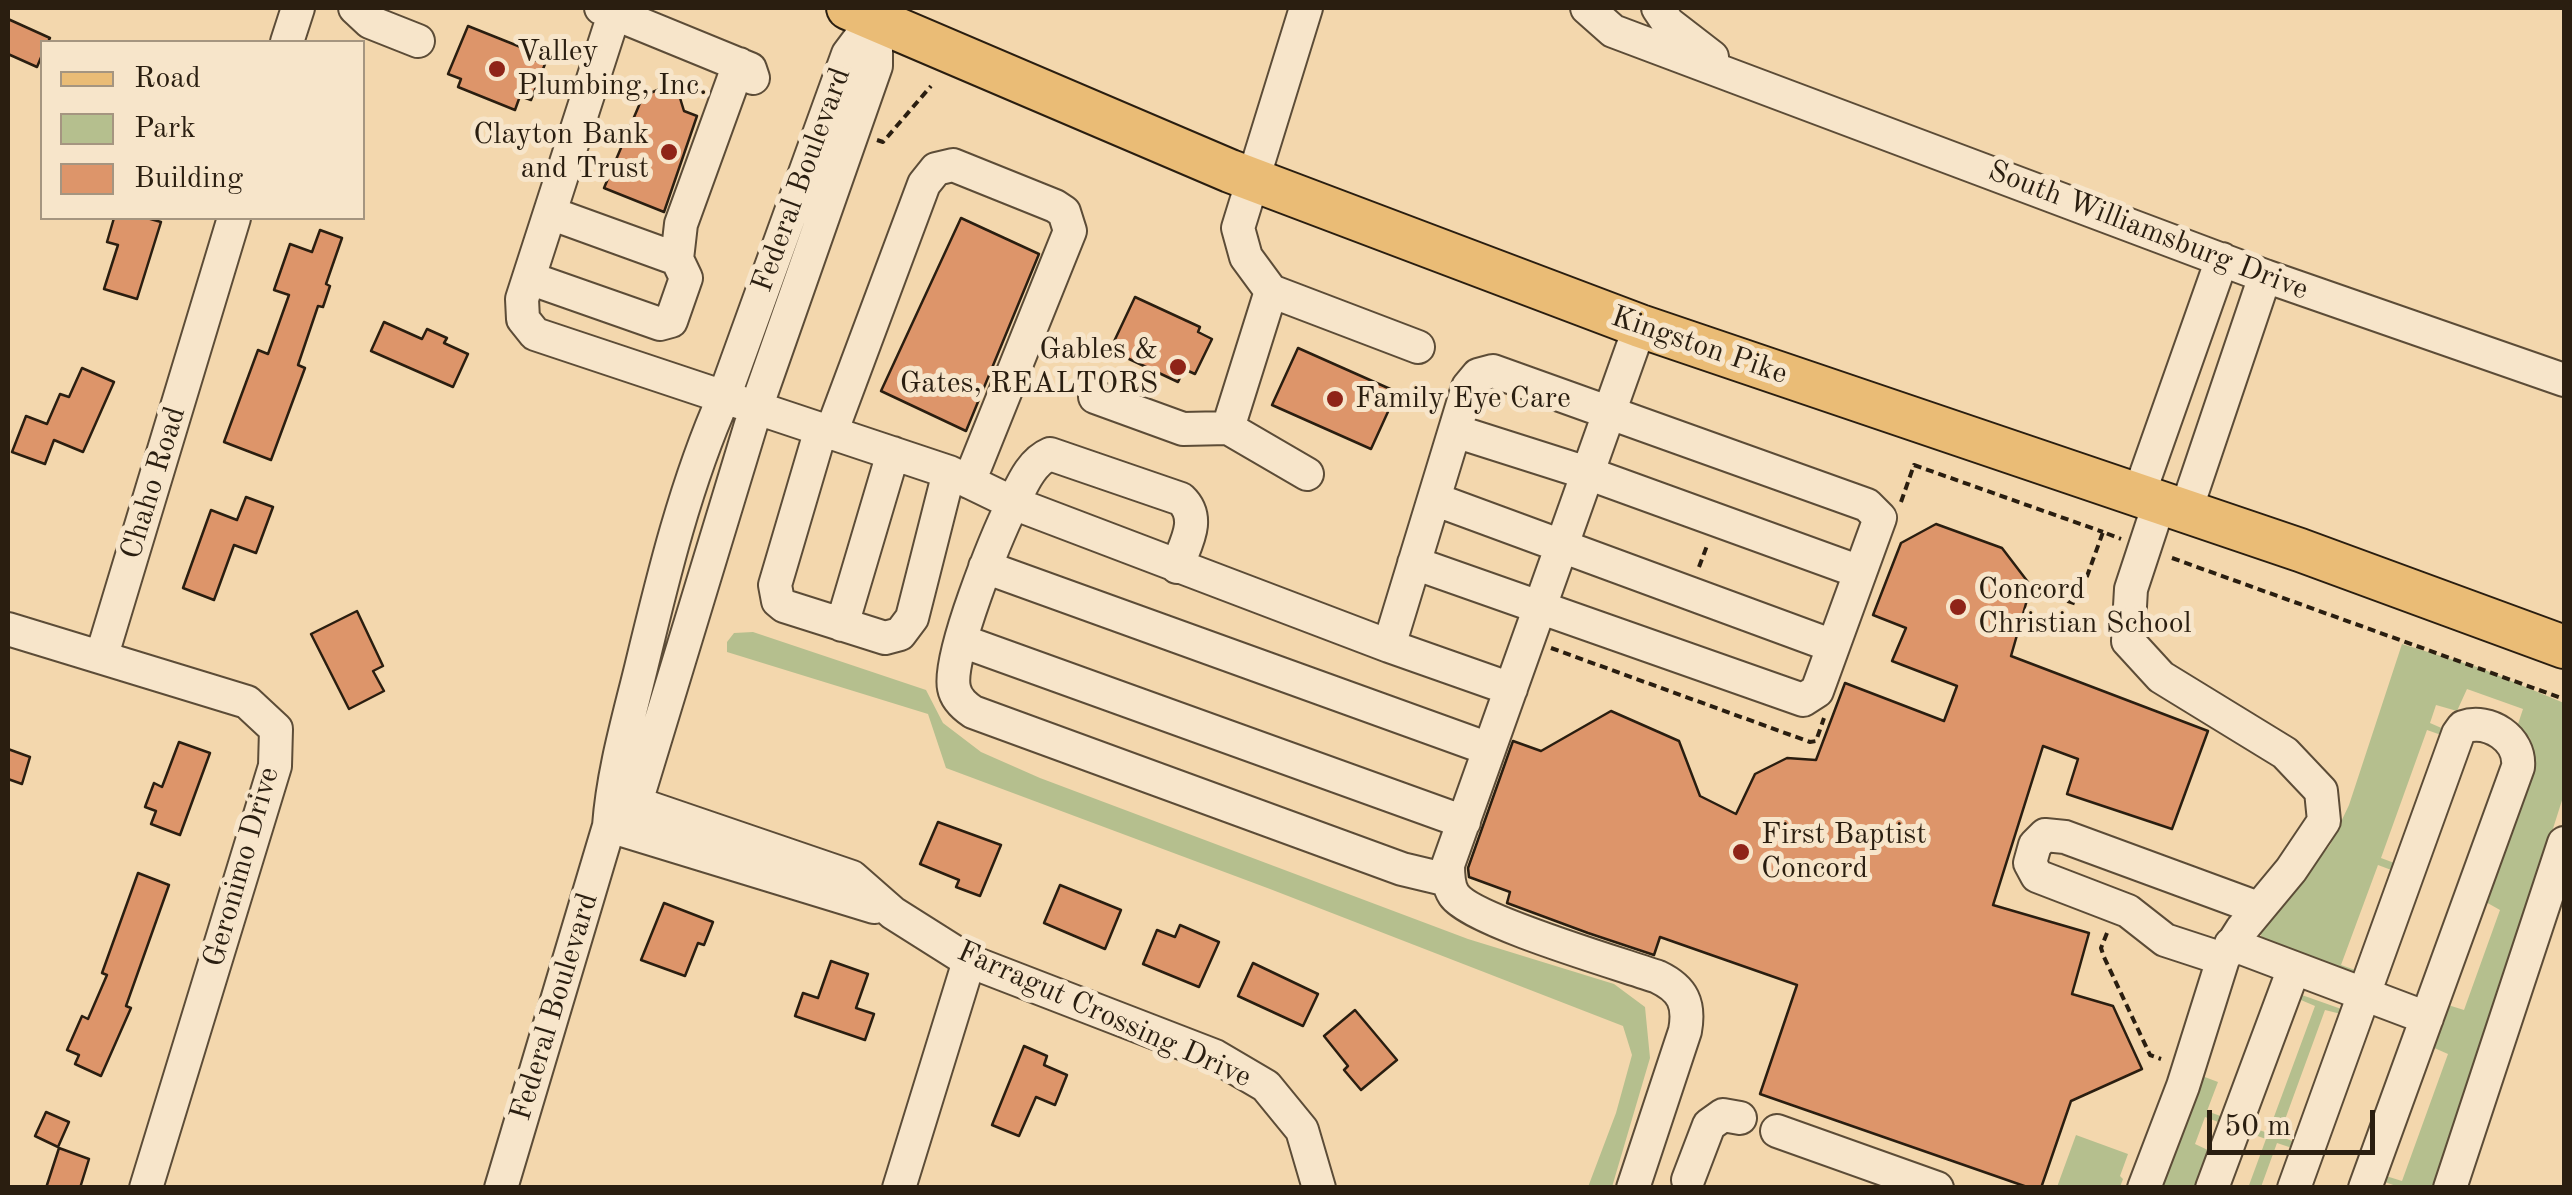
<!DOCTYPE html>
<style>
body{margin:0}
#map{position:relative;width:2572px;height:1195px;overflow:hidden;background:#f3d7ad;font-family:"Old Standard TT",serif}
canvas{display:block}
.frame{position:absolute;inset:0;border:10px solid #2a1e10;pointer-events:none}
.legend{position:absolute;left:40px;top:40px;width:325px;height:180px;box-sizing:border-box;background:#f7e5ca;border:2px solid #a59580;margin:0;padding:12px 18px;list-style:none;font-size:30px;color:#2a1e10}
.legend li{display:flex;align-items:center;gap:20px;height:50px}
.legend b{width:50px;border:2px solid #a59580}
.scale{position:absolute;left:2207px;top:1110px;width:168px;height:45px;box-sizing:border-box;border:5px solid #2a1e10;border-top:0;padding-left:12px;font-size:30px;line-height:35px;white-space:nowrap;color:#2a1e10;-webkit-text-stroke:8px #f7e5ca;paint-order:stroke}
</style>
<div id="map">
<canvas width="2572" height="1195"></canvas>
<div class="frame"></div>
<ul class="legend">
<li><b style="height:12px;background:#eabc76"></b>Road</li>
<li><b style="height:28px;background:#b5bf8e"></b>Park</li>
<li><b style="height:28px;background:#dd956a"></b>Building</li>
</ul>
<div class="scale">50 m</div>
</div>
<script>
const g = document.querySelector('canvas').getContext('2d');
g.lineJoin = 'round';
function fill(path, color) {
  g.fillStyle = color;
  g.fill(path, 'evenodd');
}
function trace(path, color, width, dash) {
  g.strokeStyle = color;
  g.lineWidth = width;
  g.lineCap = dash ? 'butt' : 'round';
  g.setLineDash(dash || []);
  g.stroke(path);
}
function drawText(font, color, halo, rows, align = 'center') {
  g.font = font + ' "Old Standard TT",serif';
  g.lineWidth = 10;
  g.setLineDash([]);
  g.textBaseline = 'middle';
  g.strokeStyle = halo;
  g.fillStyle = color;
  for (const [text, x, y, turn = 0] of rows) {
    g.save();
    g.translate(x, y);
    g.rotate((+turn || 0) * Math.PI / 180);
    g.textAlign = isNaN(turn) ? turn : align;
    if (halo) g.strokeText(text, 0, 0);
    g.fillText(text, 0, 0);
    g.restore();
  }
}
const green = new Path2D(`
 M753 632 926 690 943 723 981 752 1040 778 1468 939 1614 984 1645 1007 1650 1058 1612 1187H1588L1616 1113 1632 1055 1623 1026 1270 889 946 768 928 714 727 652V642L734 633Z
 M2402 644 2480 668 2564 703V794L2439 1187H2399L2382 1181 2386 1176 2402 1181 2448 1054 2432 1047 2448 1005 2464 1010 2500 910 2484 901 2535 758 2530 738 2517 727 2523 709 2467 689 2457 711 2436 705 2430 723 2446 730 2444 736 2427 730 2381 858 2397 864 2394 871 2378 865 2341 965 2358 971 2359 976 2263 940 2260 933 2330 845 2349 805Z
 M2299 994 2347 1011 2341 1014 2325 1010 2279 1136 2295 1142 2292 1148 2277 1143 2261 1187 2248 1188 2266 1139 2249 1133 2253 1128 2268 1133 2315 1006 2301 1000Z
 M2202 1076 2218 1082 2207 1111 2223 1117 2221 1123 2205 1117 2195 1144 2210 1151 2201 1187 2159 1188Z
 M2076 1135 2128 1154 2120 1176 2123 1179 2120 1187H2057Z`);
const building = new Path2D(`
 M8 19 50 38 48 42H42V55L37 67 8 54Z
 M468 26 533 52 530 58 545 64 531 100 520 96 515 110 458 87 461 79 448 74Z
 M660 89 680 98 684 111 697 116 664 212 604 188 643 96Z
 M114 218H147L161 222 137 299 104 289 118 245 107 242Z
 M961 218 1039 254 966 431 881 391Z
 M320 230 342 238 326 284 330 286 323 307 318 306 298 365 305 368 271 460 224 442 258 350 268 354 289 295 274 290 290 244 312 252Z
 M1135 297 1200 327 1198 332 1212 339 1195 374 1184 369 1178 382 1110 350Z
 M384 322 422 339 427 329 447 338 444 343 468 354 453 387 371 351Z
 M1298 348 1397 392 1371 449 1272 405Z
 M82 368 114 382 83 452 54 440 45 464 12 452 26 416 47 424 60 394 69 397Z
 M246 497 273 507 256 553 234 545 214 600 183 588 211 510 237 520Z
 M1936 524 2002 548 2031 586 2011 656 2208 731 2172 829 2067 794 2078 759 2043 746 1993 905 2089 933 2072 994 2113 1006 2142 1069 2071 1101 2041 1188H2030L1760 1094 1797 985 1660 937 1654 955 1588 933 1507 903 1510 892 1469 877 1468 868 1513 741 1541 751 1611 711 1679 741 1700 796 1736 814 1755 774 1787 758 1816 760 1845 683 1944 721 1957 686 1892 661 1906 628 1873 615 1901 543Z
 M357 611 383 666 373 671 384 691 349 709 311 634Z
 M179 742 210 753 180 835 151 824 156 811 145 807 154 783 162 787Z
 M8 749 30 757 22 784 8 779Z
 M938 822 1001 845 980 896 956 887 959 880 920 864Z
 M138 873 169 885 126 1006 131 1008 101 1076 75 1064 79 1055 67 1050 82 1016 88 1019 107 975 102 973Z
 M1060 885 1121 910 1105 949 1044 923Z
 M664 903 713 922 704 945 698 943 685 976 641 960Z
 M1180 925 1219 942 1199 987 1143 964 1157 930 1175 937Z
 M831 961 868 974 856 1008 874 1014 865 1040 795 1016 803 993 818 998Z
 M1253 963 1318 994 1303 1026 1238 996Z
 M1355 1010 1397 1060 1361 1090 1344 1070 1348 1066 1324 1036Z
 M1024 1046 1047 1056 1044 1065 1067 1075 1055 1105 1036 1097 1019 1136 992 1125Z
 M46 1112 69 1122 58 1147 35 1136Z
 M59 1148 89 1159 80 1188H46Z`);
const path = new Path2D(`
 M877 140 883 142 931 86
 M1901 502 1914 465 2103 532
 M2172 558 2564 699
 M1699 567 1708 543
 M2030 589 2077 604 2103 532 2121 539
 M1551 648 1810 742 1816 741 1824 718
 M2107 933 2101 948 2104 957 2150 1055 2161 1059`);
const minor = new Path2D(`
 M355 8 370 22 418 41
 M601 8 750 69 753 78
 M616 8 522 299 523 319 535 334 949 472 1013 503C1022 485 1031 462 1050 454L1181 499C1202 519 1185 544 1177 567
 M1306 8 1238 228 1246 257 1271 291 1418 347
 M1587 8 1613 31 2265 276 2564 380
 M1658 8 1668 23 1712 57
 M287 42 298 8
 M550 213 677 259
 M529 278 660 324 671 321 686 278 677 259 681 224 739 64
 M1095 397 1183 429 1228 428 1307 474
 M1228 428 1271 291
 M821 429 775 585 778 601 784 606 885 638 900 634 912 618 949 472
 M1455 431 1587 473 1860 572
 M831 433 924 184 936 169 953 165 1055 206 1064 212 1070 231 969 482
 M2138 497 2222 259
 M1434 499 1833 646
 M2185 513 2265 276
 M1414 563 1803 700 1817 691 1880 518 1867 505 1493 371 1478 375 1468 387 1389 646 1511 689
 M985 567 1489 749
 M842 625 893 453
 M8 629 247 702 276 729 275 766 146 1188
 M962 641 1464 822
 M1389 646 1013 503C997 535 947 657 954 688 956 699 964 706 973 712L1402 869 1448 880
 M102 655 234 218
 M615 796 852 877 893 913 969 961 1215 1056 1266 1086 1302 1130 1319 1188
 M609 826 637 799 756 408 876 66V11
 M609 826 874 907
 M2231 944 2427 1018
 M2223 959 2165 940 2128 911 2037 876 2030 863 2035 845 2045 835 2065 837 2258 908
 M1777 1131 1937 1188
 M1688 1180 1709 1125 1723 1115 1740 1118
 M501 1188 609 826C613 772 628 721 641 668 663 577 686 482 724 397L848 54 875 18
 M899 1188 969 961
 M1633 1188 1685 1031C1690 1004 1683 989 1658 977 1621 964 1472 921 1454 895 1448 886 1448 875 1448 865L1640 326
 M2144 1188 2183 1086 2223 959 2242 929 2291 870 2324 821 2321 791 2285 753 2161 677 2128 641 2131 589 2159 504
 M2212 1188 2294 968
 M2294 1188 2458 734 2463 727C2489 718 2521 739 2518 767L2365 1188
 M2450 1188 2564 843`);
const major = new Path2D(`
 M848 8 1230 171 1640 326 2300 550 2564 647`);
const markers = [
 [497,69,10,"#8f2418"],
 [669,152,10,"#8f2418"],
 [1178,367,10,"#8f2418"],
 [1335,399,10,"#8f2418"],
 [1958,607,10,"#8f2418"],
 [1741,852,10,"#8f2418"]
];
const poiNames = [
 ["Valley",517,52],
 ["Plumbing, Inc.",517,86],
 ["Clayton Bank",649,135,"right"],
 ["and Trust",649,169,"right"],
 ["Gables &",1158,350,"right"],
 ["Gates, REALTORS",1158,384,"right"],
 ["Family Eye Care",1355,399],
 ["Concord",1978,590],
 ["Christian School",1978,624],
 ["First Baptist",1761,835],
 ["Concord",1761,869]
];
const streetNames = [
 ["Federal Boulevard",802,180,-70],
 ["South Williamsburg Drive",2148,231,21],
 ["Kingston Pike",1699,346,19],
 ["Chaho Road",154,483,-73],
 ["Geronimo Drive",242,867,-74],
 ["Federal Boulevard",555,1007,-73],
 ["Farragut Crossing Drive",1104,1015,24]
];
fill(green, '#b5bf8e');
fill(building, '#dd956a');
trace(building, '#2a1e10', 2.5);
trace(minor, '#5c4c37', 36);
trace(major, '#2a1e10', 46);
trace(path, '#2a1e10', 4, [8, 5]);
trace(minor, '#f7e5ca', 32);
trace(major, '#eabc76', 42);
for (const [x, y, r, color] of markers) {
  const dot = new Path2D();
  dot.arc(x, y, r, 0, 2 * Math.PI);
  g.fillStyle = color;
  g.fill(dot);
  trace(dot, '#f7e5ca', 4);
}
drawText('30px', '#2a1e10', '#f7e5ca', poiNames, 'left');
drawText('30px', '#2a1e10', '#f7e5ca', streetNames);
</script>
